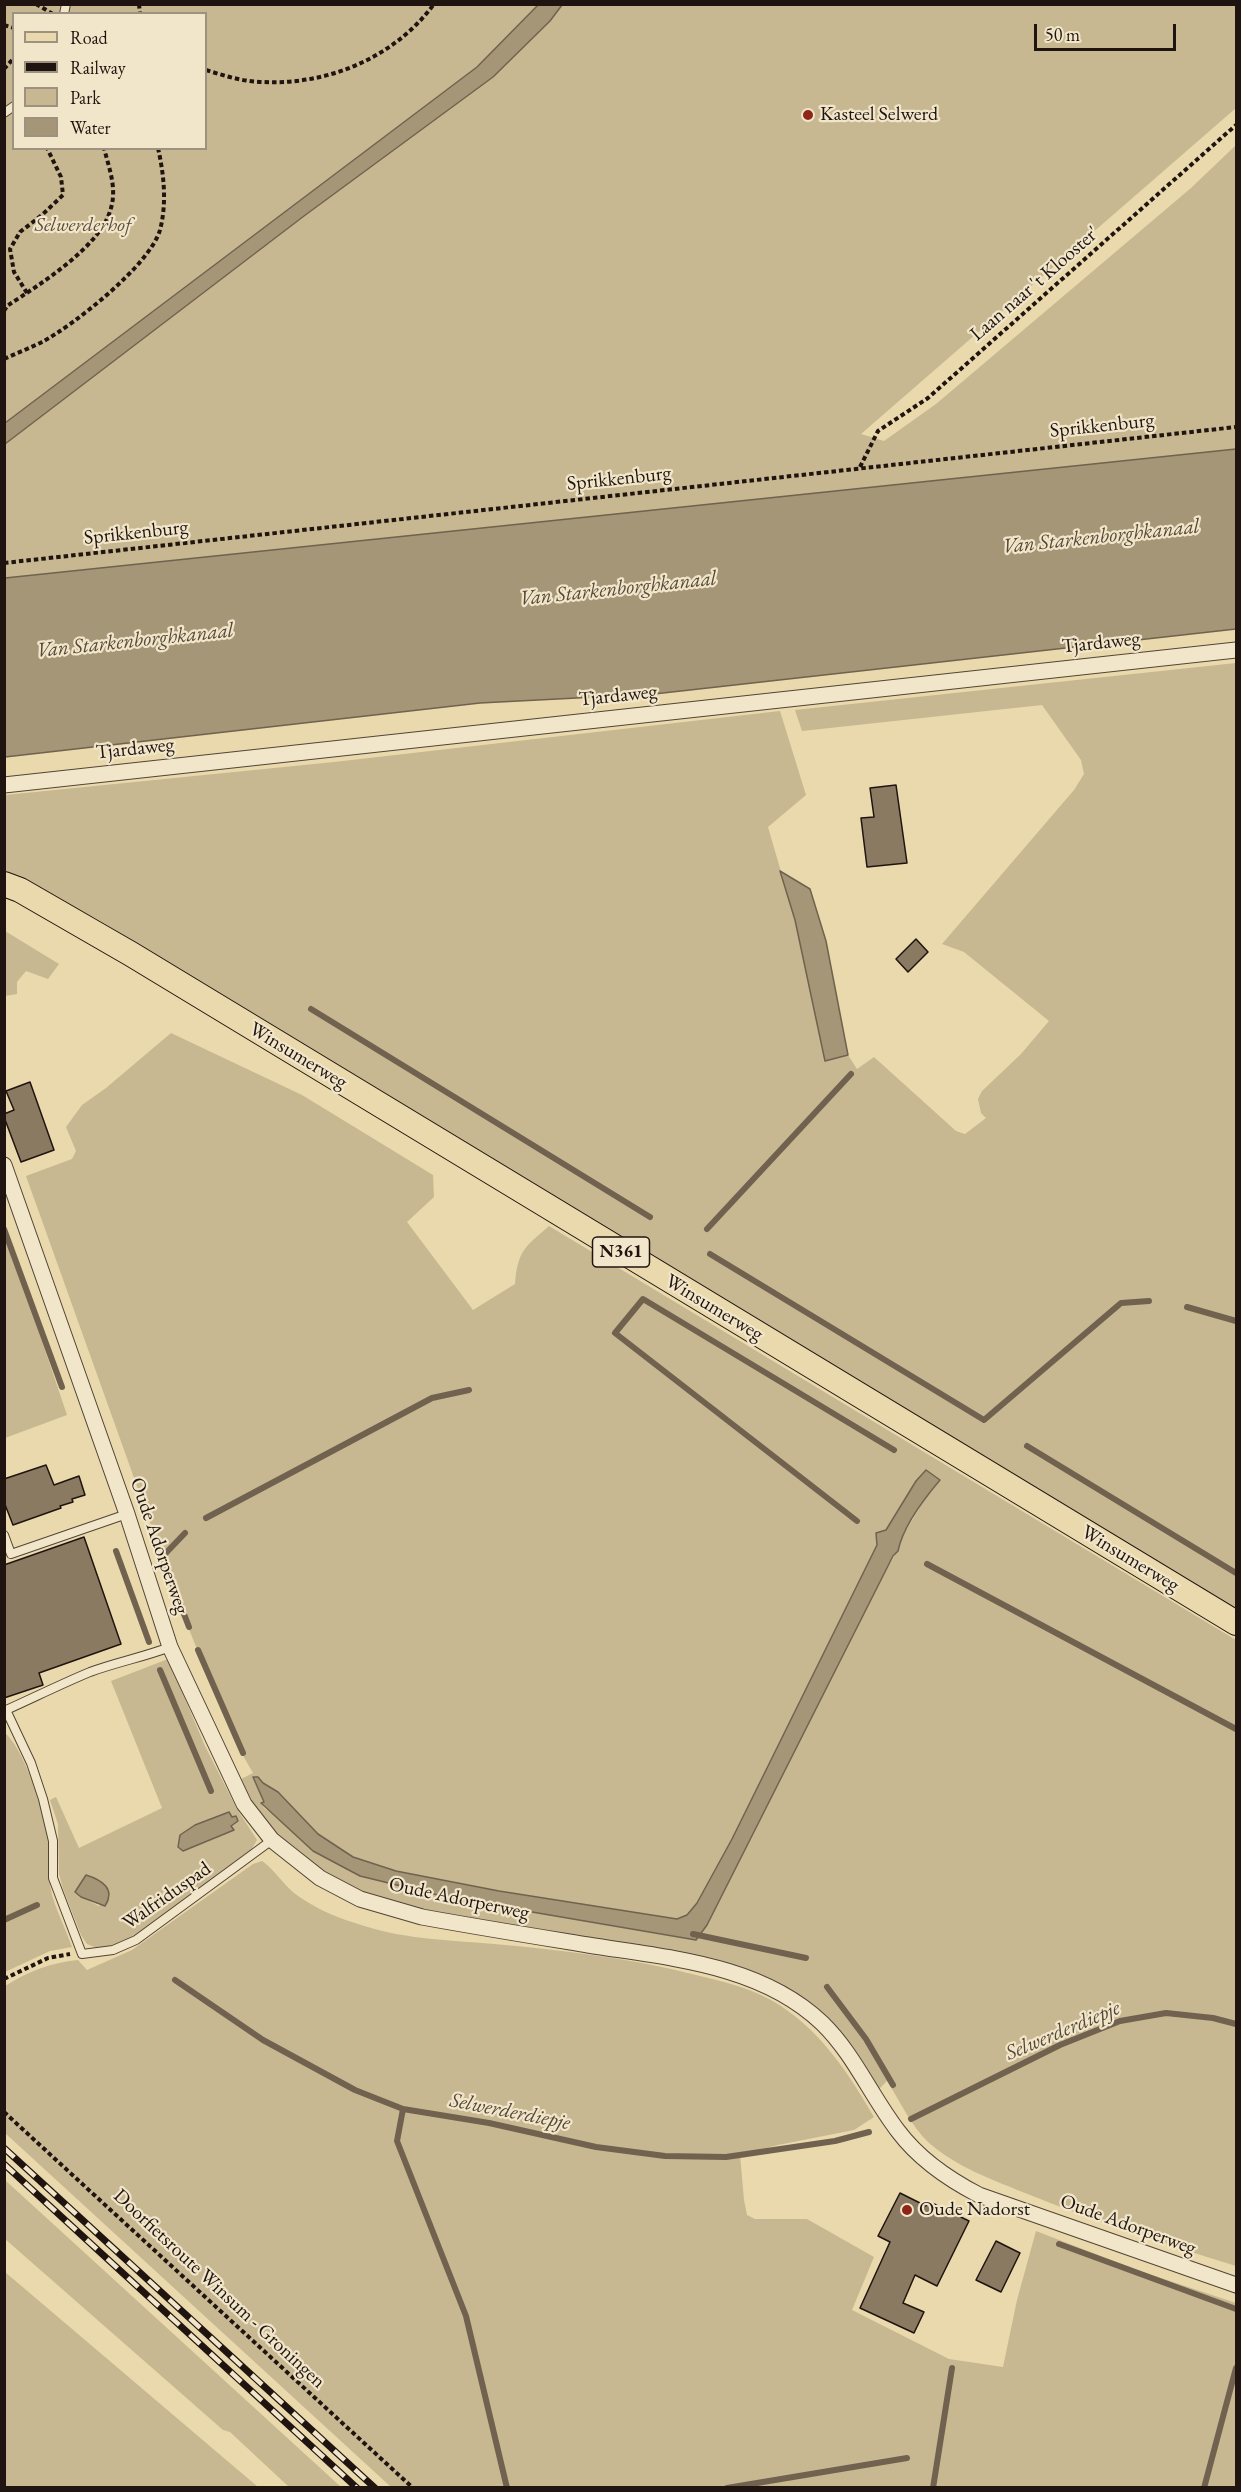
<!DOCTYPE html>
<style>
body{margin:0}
#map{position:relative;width:1241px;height:2492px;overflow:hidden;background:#e9d9ac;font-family:"EB Garamond",serif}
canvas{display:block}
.frame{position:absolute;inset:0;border:6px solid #201410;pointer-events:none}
.legend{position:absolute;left:12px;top:12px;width:195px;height:138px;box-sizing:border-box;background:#f1e6c9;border:2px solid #9d927f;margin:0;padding:8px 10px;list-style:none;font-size:18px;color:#201410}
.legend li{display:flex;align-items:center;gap:12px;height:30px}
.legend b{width:30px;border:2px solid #9d927f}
.scale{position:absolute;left:1034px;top:24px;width:142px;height:27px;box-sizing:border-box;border:3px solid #201410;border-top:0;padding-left:8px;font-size:18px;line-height:21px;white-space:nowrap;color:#201410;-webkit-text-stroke:4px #f1e6c9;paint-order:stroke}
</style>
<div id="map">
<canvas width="1241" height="2492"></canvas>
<div class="frame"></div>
<ul class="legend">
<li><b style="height:8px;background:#e9d9ac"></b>Road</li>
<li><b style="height:8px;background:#201410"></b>Railway</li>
<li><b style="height:16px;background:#c7b891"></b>Park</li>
<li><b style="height:16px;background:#a59677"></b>Water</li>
</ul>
<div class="scale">50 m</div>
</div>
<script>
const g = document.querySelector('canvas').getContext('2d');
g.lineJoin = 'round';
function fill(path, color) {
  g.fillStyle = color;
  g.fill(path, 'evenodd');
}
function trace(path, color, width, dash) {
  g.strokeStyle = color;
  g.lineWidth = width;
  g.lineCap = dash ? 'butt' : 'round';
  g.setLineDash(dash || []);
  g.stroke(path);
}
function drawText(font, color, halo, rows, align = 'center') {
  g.font = font + ' "EB Garamond",serif';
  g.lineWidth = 4.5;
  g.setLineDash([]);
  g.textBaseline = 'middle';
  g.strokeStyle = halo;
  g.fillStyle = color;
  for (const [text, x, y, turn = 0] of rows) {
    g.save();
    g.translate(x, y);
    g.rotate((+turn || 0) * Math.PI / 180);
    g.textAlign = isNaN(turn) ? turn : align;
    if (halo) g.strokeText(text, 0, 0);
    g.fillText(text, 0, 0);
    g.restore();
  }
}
const green = new Path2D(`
 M4 5H539L477 67 5 423ZM14 14H206V148H14Z
 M562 5H1236V108L861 434 884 441 936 404 1191 188 1236 145V449L5 578V444L304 216 493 77 550 21Z
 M1236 663V1610L97 919 5 872V795L334 762 780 711 806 795 768 827 795 920 825 1061 848 1055 857 1069 874 1057 956 1131 965 1134 986 1118 981 1113 978 1099 982 1091 1021 1054 1049 1021 964 952 942 944 1074 790 1084 774 1081 760 1042 705 802 731 795 710Z
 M5 931 59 964 48 979 26 971 17 982V994L5 996Z
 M171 1033 302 1095 433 1175 434 1197 407 1222 473 1310 515 1284C518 1250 525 1247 549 1226L1236 1640V2266C1165 2244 1094 2221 1025 2193 991 2179 956 2167 928 2142 911 2126 900 2101 887 2081L879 2089 813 2008 633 1945 417 1908C392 1902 365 1896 342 1884 298 1863 261 1822 239 1780L253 1773 233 1738 182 1612 26 1176 72 1159 76 1151 66 1127 82 1105 106 1088ZM926 1471 940 1480 925 1499 899 1542V1548L882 1577 707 1925 689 1939 450 1898 360 1876 264 1808 261 1803H264L253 1777H258L263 1783 278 1792 318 1834 353 1857 396 1871 499 1891 678 1919 687 1915 697 1903 732 1839 877 1545 876 1533 886 1530 916 1481Z
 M5 1231 67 1415 5 1438H4Z
 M168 1659 205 1746 237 1809 257 1840 250 1852 143 1930 119 1944 97 1948 87 1944 81 1935 63 1889 59 1874 58 1824 50 1800 56 1797 79 1848 162 1808 111 1681ZM104 1885 109 1892 110 1898 99 1906 81 1897 76 1892Z
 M4 1732C24 1748 45 1813 48 1839 50 1859 47 1873 52 1895 57 1912 66 1930 72 1947L50 1951 5 1972Z
 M262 1861C275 1870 282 1883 294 1893 311 1906 334 1917 355 1923 400 1939 446 1940 494 1944 562 1950 630 1958 696 1975 726 1982 755 1989 781 2006 823 2034 849 2074 874 2117L854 2130 778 2145 740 2155 744 2200 747 2215 755 2219H807L874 2257 852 2310 949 2359 1003 2367 1017 2300 1036 2231 1137 2270 1236 2303V2487H391L5 2133V1986C29 1971 50 1963 78 1960L87 1970 132 1950 253 1864Z
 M5 2180 341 2487H289L230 2432 223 2430 5 2239Z
 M5 2272 258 2487H5Z`);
const water = new Path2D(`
 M539 4 562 5 550 21 493 77 304 216 5 444V423L477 67Z
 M1236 449V629L654 694 480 703 5 757V578Z
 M780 871 810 889 826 941 848 1055 825 1061 795 920Z
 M926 1470 940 1480C923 1500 903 1526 898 1551L893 1556 707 1925 696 1940 450 1898 360 1876 313 1851 261 1803 264 1802 253 1777H258L263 1783 278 1792 318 1834 353 1857 396 1871 499 1891 677 1919 687 1915 697 1903 732 1839 877 1545 876 1533 886 1530 916 1481Z
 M229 1812 232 1817 236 1816 238 1821 231 1826 234 1830 183 1851 178 1847 180 1835 195 1825Z
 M86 1875C102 1880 116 1889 105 1906L81 1897 75 1892Z`);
const stream = new Path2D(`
 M311 1009 650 1217
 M4 1229 62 1387
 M707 1229 851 1074
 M710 1254 984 1420 1121 1303 1149 1301
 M1187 1307 1236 1321
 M1027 1446 1236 1573
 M206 1518 432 1398 469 1390
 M857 1521 615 1333 643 1299 894 1450
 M185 1533 165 1554 163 1560 189 1627
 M116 1551 149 1642
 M927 1564 1236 1729
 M198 1650 243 1753
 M160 1670 211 1791
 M4 1920 37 1905
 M693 1934 806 1958
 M175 1980 263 2040 355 2090 403 2109 489 2123 596 2147 665 2156 726 2157 835 2141 869 2132
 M827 1987 866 2039 893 2085
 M403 2109 397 2141 466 2316 507 2488
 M911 2119 1060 2045 1120 2021 1166 2013 1213 2018 1236 2024
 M1059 2244 1236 2309
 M727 2488 907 2458
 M933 2488 952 2368
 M1204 2488 1236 2368`);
const building = new Path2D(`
 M896 785 907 863 867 867 861 818 874 817 870 788Z
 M916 939 928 952 908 972 896 959Z
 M30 1082 54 1150 21 1162 4 1117V1114L14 1110 6 1091Z
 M46 1465 54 1485 79 1476 85 1495 72 1499 73 1502 60 1506 61 1508 13 1525 4 1502V1479Z
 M84 1537 121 1644 39 1673 43 1685 4 1698V1565Z
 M900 2193 926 2206 928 2201 969 2221 937 2286 915 2275 903 2303 924 2312 914 2333 860 2308 890 2242 878 2236Z
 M996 2241 1020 2253 1001 2292 976 2280Z`);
const path = new Path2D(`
 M36 4 53 14
 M139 4 140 14
 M4 25 14 28
 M4 69 14 58
 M206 70C225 76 244 82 264 82 329 85 395 57 434 4
 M27 293 14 272 10 249 20 232 42 215 63 195 61 177 47 148
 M4 311 7 306C40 284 101 247 111 208 117 188 109 168 104 148
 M4 359C17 353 30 348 42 342 74 325 150 265 160 230 167 203 164 175 158 148
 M860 467 878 431 928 398 1236 125
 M4 563 1236 427
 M4 1979 48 1958 70 1954
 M4 2112 413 2488`);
const service = new Path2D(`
 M64 14 66 4
 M4 113 14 106
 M4 1535 11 1554 127 1514
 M6 1710 31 1763 43 1799 53 1841V1878L82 1954 113 1950 136 1940 272 1840
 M4 1711C33 1698 61 1684 90 1672 117 1662 144 1657 170 1647`);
const minor = new Path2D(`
 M4 785 1236 650
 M4 1165 127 1514 170 1647 244 1804 272 1840 320 1878 360 1899 422 1917C477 1927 533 1936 588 1945 668 1958 760 1964 822 2023 854 2054 871 2096 898 2131 919 2159 948 2179 979 2195L1236 2285`);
const primary = new Path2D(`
 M4 884 20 890 131 954 1236 1623`);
const rail = new Path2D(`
 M4 2148 375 2488
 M4 2164 357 2488`);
const markers = [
 [808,115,6,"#8f2418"],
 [907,2210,6,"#8f2418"]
];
const shields = [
 [621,1252,57]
];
const shieldNames = [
 ["N361",621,1252]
];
const poiNames = [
 ["Kasteel Selwerd",820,115],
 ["Oude Nadorst",919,2210]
];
const parkNames = [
 ["Selwerderhof",83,226]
];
const streetNames = [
 ["Laan naar 't Klooster'",1035,284,-41],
 ["Sprikkenburg",1102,426,-6],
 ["Sprikkenburg",619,479,-6],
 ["Sprikkenburg",136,533,-6],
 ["Tjardaweg",1101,643,-6],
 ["Tjardaweg",618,696,-6],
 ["Tjardaweg",135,749,-6],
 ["Winsumerweg",298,1056,31],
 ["Winsumerweg",714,1308,31],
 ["Oude Adorperweg",159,1546,71],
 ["Winsumerweg",1130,1559,31],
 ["Walfriduspad",167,1896,-35],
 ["Oude Adorperweg",459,1899,12],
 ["Oude Adorperweg",1128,2225,20],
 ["Doorfietsroute Winsum - Groningen",219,2289,43]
];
const waterNames = [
 ["Van Starkenborghkanaal",1101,537,-6],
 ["Van Starkenborghkanaal",618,589,-6],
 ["Van Starkenborghkanaal",135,641,-6],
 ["Selwerderdiepje",1063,2031,-23],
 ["Selwerderdiepje",510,2112,11]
];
fill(green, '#c7b891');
fill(water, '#a59677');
trace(water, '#70624e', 1.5);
trace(stream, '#70624e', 6);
fill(building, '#897a61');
trace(building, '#201410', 1.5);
trace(service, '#524537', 10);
trace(minor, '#524537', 17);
trace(primary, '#201410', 26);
trace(path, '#201410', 4, [4.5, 3]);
trace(service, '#f1e6c9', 8);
trace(minor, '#f1e6c9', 15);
trace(primary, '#e9d9ac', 24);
trace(rail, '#201410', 7);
trace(rail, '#f1e6c9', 4.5, [14]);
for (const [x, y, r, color] of markers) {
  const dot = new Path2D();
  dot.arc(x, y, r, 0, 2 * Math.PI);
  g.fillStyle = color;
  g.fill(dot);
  trace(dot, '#f1e6c9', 2);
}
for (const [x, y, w] of shields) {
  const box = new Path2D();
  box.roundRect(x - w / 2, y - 15, w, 30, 4.5);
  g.fillStyle = '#f1e6c9';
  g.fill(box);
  trace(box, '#201410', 1.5);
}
drawText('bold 18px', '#201410', null, shieldNames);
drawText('20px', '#201410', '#f1e6c9', poiNames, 'left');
drawText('italic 20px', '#5a4d3d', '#f1e6c9', parkNames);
drawText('20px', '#201410', '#f1e6c9', streetNames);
drawText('italic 21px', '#554839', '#f1e6c9', waterNames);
</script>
